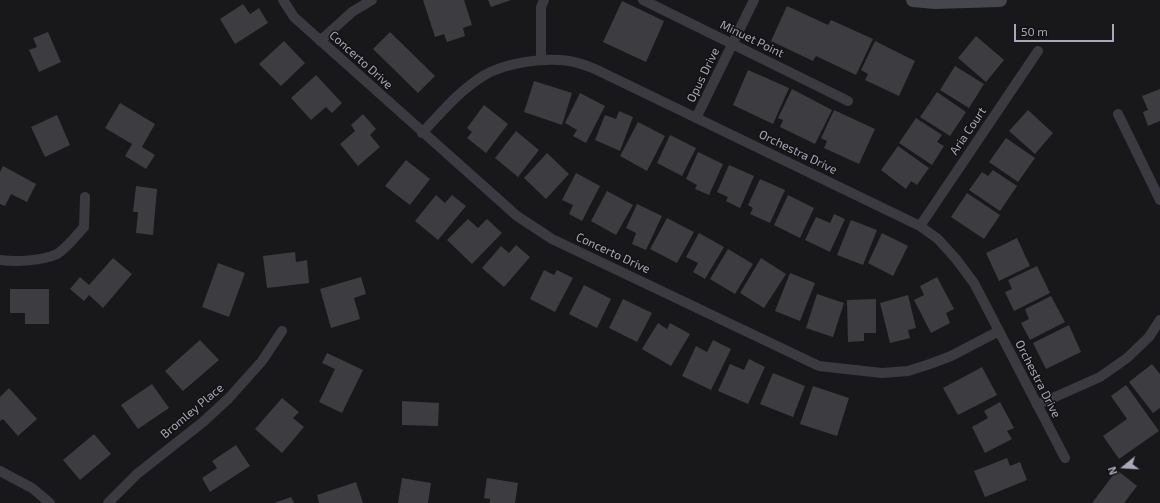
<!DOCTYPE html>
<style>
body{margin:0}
#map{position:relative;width:1160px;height:503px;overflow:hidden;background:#181719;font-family:"Exo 2",sans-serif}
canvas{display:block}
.north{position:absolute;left:1104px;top:447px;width:40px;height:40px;-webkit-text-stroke:3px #121214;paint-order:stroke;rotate:252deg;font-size:11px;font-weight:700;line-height:16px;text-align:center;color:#a9aab9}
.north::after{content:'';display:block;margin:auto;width:14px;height:18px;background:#a9aab9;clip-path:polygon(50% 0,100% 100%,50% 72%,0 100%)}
.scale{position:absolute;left:1014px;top:24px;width:100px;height:18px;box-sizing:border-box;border:2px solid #a9aab9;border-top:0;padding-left:5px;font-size:12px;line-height:14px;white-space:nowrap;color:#a9aab9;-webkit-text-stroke:3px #121214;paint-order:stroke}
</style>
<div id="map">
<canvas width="1160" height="503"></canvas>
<div class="north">N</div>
<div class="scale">50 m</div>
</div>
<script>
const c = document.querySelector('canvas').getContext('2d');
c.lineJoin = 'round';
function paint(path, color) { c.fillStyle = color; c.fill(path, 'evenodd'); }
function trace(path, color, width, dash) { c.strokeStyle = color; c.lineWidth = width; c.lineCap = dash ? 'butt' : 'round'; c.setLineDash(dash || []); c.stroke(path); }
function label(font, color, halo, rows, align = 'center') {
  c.font = font + ' "Exo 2",sans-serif'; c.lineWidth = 3; c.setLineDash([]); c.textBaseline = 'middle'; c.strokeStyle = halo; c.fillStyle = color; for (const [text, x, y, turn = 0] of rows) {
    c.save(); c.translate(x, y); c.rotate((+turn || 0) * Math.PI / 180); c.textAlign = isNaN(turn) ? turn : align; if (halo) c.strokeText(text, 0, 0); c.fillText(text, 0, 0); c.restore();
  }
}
const building = new Path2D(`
 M423,0H464L472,25L463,28L465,36L447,42L444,34L435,37Z
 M488,0H511L491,7Z
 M622,1L664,21L646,62L603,42Z
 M243,4L250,14L259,8L268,23L235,44L220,19Z
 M787,6L828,25L831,20L873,39L856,75L816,56L813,61L771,41Z
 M48,32L61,62L39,72L29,50L37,47L33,38Z
 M390,32L435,76L418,93L373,49Z
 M976,36L1004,60L986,82L958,58Z
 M284,41L305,63L281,86L259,64Z
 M875,41L915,61L899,96L865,80L868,74L861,70Z
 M955,66L984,84L969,108L940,90Z
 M748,70L789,88L773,124L733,105Z
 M316,75L342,103L332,113L326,107L311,120L291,98Z
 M534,81L572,93L562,125L524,112Z
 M792,89L832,110L815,144L780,127L783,120L778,118Z
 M1160,89V121L1148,126L1143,112L1148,110L1142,96Z
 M937,92L966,112L950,136L920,117Z
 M580,93L605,106L586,143L573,136L577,130L565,123Z
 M120,103L155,124L142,147L155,155L146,169L125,156L132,144L105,128Z
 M484,105L508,124L486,153L467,138L472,132L467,128Z
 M834,110L875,129L859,164L824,148L827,141L821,138Z
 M1028,110L1053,133L1035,154L1009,131Z
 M619,111L633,117L620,151L595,140L605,115L616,119Z
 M363,114L376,129L370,135L380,147L358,166L340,144L355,131L351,125Z
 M57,115L70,145L45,157L31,127Z
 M916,118L942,135L937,142L944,146L932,165L899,143Z
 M638,122L665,136L647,171L620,156Z
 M516,131L539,150L518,177L495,158Z
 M670,135L696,148L682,176L657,163Z
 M1006,138L1035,158L1018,182L989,162Z
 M898,146L929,168L917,185L911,181L906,189L881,170Z
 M698,152L723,164L709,195L695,189L697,185L686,179Z
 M547,153L569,174L546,199L524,178Z
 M406,160L430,179L410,205L385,186Z
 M729,165L754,176L740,208L726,201L728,197L717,192Z
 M3,166L36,184L27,202L11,194L5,206L0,204V172Z
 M993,170L1017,186L1000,211L969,190L982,172L988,176Z
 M576,173L600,186L582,221L569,214L573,205L562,200Z
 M760,179L785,190L770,223L750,214L753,208L748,205Z
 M136,186L157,189L153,235L136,233L138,212H133Z
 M607,191L633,205L616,235L591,221Z
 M967,193L1000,215L984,239L951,217Z
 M436,195L445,203L452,195L466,206L438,240L415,221Z
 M788,195L814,208L800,238L774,225Z
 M637,204L662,216L646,250L632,244L636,233L626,228Z
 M834,214L845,219L830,252L805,240L816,217L830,223Z
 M667,218L694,232L677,263L650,249Z
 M468,219L478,228L487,219L502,233L472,264L447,240Z
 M851,220L877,230L863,265L837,255Z
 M699,233L724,247L705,279L693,272L698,263L686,257Z
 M882,233L908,246L893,276L868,263Z
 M1017,238L1030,266L999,281L986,253Z
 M516,245L530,257L504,287L482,268L501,246L509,253Z
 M728,249L753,264L735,294L710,279Z
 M295,252L296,262L307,260L309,283L267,288L263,256Z
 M113,258L132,274L103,308L89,295L84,301L70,289L80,277L89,285Z
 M761,258L786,274L764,308L740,293Z
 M218,263L245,273L229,317L202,307Z
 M1037,266L1050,293L1014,311L1005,292L1012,289L1008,280Z
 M544,270L554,275L557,270L573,278L555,312L530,299Z
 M790,273L815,283L800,321L775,311Z
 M361,277L366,294L354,298L360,319L331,328L320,289Z
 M937,277L954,309L946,313L950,323L931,333L914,300L924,295L920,286Z
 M584,285L611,299L597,328L569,314Z
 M10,289H49V324H25V313H10Z
 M817,294L844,303L833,337L806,328Z
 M908,295L916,328L908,330L910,338L890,343L880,303Z
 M1051,296L1065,322L1030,340L1021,323L1029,319L1025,309Z
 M623,299L652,313L637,342L609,328Z
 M876,299V333H864V341L848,342L847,300Z
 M658,323L667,329L670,323L690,334L671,366L642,349Z
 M1069,325L1081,352L1046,369L1033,343Z
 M200,340L219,360L183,391L165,371Z
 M713,340L731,349L711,390L682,376L696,346L707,352Z
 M327,353L363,370L342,413L319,402L335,369L322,363Z
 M749,359L765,367L748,404L718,391L730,364L744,370Z
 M1152,364L1160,374V408L1153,413L1129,382Z
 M982,367L997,395L958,415L943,388Z
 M773,373L805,386L793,417L760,404Z
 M152,384L169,408L138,429L121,405Z
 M1126,385L1159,431L1119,459L1103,436L1127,419L1111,396Z
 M813,386L849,398L837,436L800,424Z
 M9,388L37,419L18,436L3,419L0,421V397Z
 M282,398L299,412L293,418L304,427L282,453L255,429Z
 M402,401L439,403L438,426L402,425Z
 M1000,402L1014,428L1007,431L1012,439L985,453L972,427L988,418L984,411Z
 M94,434L111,454L80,480L63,460Z
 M236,445L250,466L210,492L202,478L217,468L212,461Z
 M1007,458L1010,466L1020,462L1027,480L985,497L974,471Z
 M1117,470L1137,486L1124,503H1092Z
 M402,478L431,483L428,503H398Z
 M487,478L518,483L515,503H490V499L484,498Z
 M356,482L363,503H319L317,495Z
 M291,497L294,503H274Z`);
const street = new Path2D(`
 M283,0L294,17L517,216L552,239L819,366L882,373L908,371L930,364L951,356L999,331
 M643,0L848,101
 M320,41L352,12L372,0
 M541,60V7L544,0
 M1118,114L1160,200
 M696,118L754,0
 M422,133C441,113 459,91 483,76C504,63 544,57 569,61C578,62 587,66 595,69L920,226L938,239L956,259L974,283L1065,458
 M920,226L1038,51
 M0,260C16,262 42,261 57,254C67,248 76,236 84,227L85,197
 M1037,405L1100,377L1127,358L1149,337L1160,320
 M0,471L32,488L50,503
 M108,503L137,474L203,422L229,398L262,361L282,331`);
const secondary = new Path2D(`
 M913,0L935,2L1000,0`);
const streetNames = [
 ["Minuet Point",752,39,26],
 ["Concerto Drive",361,60,42],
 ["Opus Drive",703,75,-64],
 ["Aria Court",968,131,-56],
 ["Orchestra Drive",798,152,26],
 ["Concerto Drive",613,253,25],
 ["Orchestra Drive",1038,379,63],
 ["Bromley Place",192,411,-40]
];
paint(building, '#3d3c41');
trace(street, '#3a3a40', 10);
trace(secondary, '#46464e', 14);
label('12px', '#a9aab9', '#121214', streetNames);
</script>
